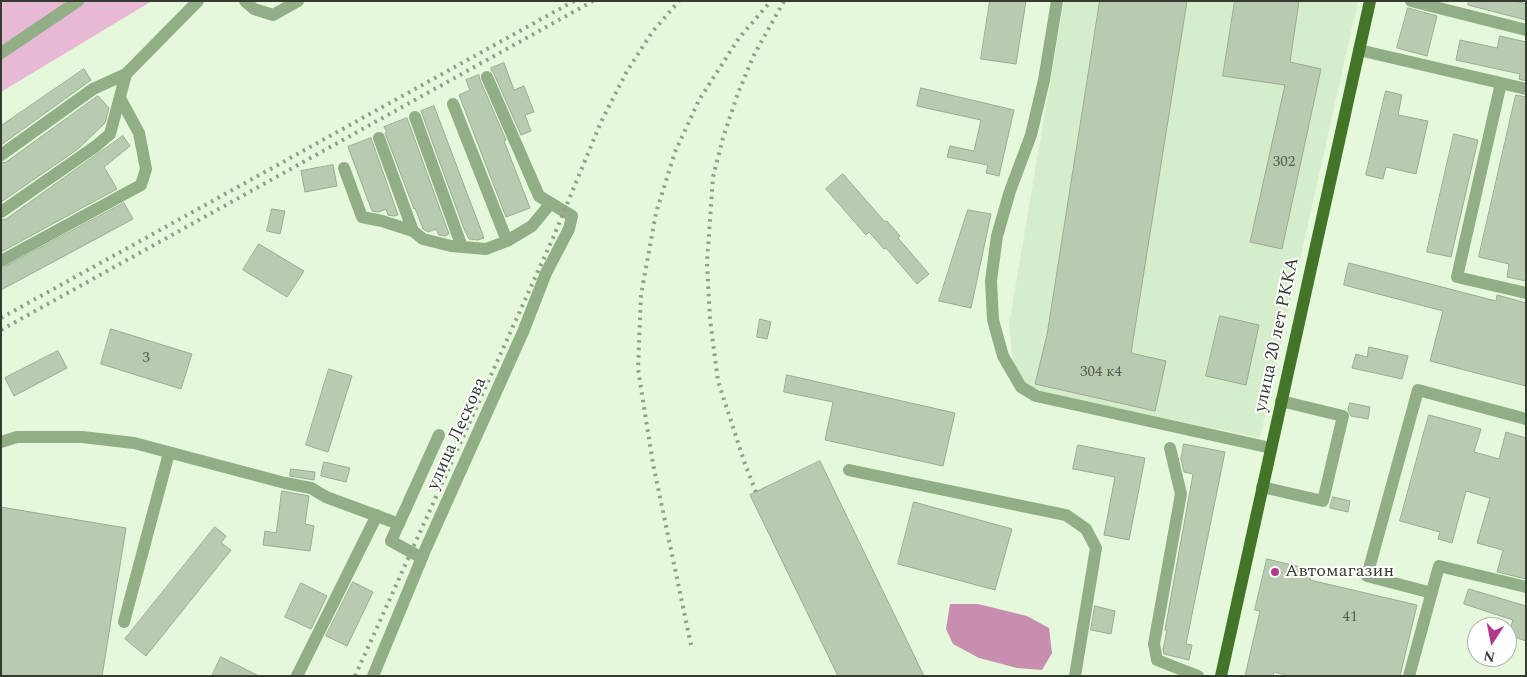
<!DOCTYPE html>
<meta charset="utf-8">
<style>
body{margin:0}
#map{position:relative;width:1527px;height:677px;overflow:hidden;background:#e5f8dc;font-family:Spectral,serif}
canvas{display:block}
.frame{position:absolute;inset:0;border:2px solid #343c31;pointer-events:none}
.north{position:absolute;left:1467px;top:617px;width:50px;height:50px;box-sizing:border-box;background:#fff;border:1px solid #aeb1ad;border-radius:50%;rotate:191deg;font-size:14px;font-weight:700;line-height:20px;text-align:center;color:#343c31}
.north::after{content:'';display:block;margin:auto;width:18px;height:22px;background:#b2398c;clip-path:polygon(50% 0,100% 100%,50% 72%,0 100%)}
</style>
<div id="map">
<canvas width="1527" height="677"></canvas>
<div class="frame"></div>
<div class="north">N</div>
</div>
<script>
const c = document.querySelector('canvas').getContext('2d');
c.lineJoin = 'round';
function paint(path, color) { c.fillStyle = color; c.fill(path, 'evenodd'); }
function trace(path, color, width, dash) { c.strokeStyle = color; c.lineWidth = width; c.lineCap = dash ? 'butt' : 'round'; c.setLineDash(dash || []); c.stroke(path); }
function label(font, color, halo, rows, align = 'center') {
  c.font = font + ' Spectral,serif'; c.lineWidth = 4; c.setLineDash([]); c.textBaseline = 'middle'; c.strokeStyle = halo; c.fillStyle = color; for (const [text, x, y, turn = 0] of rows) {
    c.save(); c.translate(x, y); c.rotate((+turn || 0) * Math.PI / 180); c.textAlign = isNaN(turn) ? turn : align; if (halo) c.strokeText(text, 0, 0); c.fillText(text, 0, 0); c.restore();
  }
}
const built = new Path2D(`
 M1064,1H1358L1260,438L1041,392L1027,385L1013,364L1009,324Z`);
const green = new Path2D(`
 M1,1H152L1,92Z`);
const water = new Path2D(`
 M950,604H978L1027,616L1049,628L1052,653L1042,670L1017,668L979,658L953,644L946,629Z`);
const building = new Path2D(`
 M990,1H1026L1016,64L981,59Z
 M1100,1H1187L1131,353L1166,361L1155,411L1035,384L1047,335Z
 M1235,1H1299L1290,62L1321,69L1282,249L1250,242L1285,85L1223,76Z
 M1469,1H1516L1526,4V20L1468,5Z
 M1408,8L1437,16L1427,56L1397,48Z
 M1500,36L1526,42V81L1519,79L1520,74L1456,60L1460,40L1497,48Z
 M504,63L514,90L524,86L534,112L525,115L531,131L521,135L494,74L491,70V68Z
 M84,69L91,80L1,145V126Z
 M479,75L480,80L506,140L504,141L530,208L506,217L459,95L470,90L466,80Z
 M921,88L1014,110L999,176L986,173L988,165L947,157L950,146L974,151L981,120L917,106Z
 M1386,91L1402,95L1398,115L1428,121L1416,174L1386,167L1383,179L1366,175Z
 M1516,95L1526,97V281L1507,277L1509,264L1479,257Z
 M98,96L109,108L105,123L78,149L1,202V163L6,162Z
 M434,106L484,238L478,240L469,239L464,229L421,111Z
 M407,118L449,234L445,236L439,235L436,229L428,232L423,229L415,208L414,209L385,133L387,132L384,127Z
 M1454,134L1478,140L1451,257L1427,252Z
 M123,136L130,146L104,167L117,189L1,252V220L6,219Z
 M371,138L398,215L394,216L388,215L386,209L379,212L372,211L348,147Z
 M333,165L337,186L305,192L301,171Z
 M843,174L885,222L887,221L900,236L898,238L929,274L917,284L886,248L884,249L869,232L866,235L826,189Z
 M124,203L133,219L1,290V269Z
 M272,209L285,211L280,234L267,231Z
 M968,210L991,214L971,308L939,301Z
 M259,244L304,271L287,297L243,270Z
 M1349,263L1496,301L1497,295L1526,303V386L1430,361L1443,311L1344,285Z
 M1220,316L1259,325L1246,385L1206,376Z
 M760,319L771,322L767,339L757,337Z
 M111,329L192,354L181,389L101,364Z
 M1369,347L1408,356L1402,379L1352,368L1356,354L1367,357Z
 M58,351L67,368L14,396L5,378Z
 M329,369L352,376L328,452L306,445Z
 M787,375L955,413L943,466L825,440L833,402L784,392Z
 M1350,403L1370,407L1368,419L1351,416L1348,410Z
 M1429,415L1481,429L1474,452L1499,459L1506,432L1526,438V579L1497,572L1503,550L1477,543L1490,498L1466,491L1452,543L1438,539L1440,532L1400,521Z
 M1184,444L1225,452L1186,644L1192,645L1189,660L1164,654L1163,650L1167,630H1165L1193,474L1184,472L1181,459Z
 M1078,445L1145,458L1129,540L1104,535L1115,477L1073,469Z
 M820,461L924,676H838L750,495Z
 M324,462L350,468L346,482L321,476Z
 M291,469L315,472L314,480L290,476Z
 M282,491L309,496L305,524L314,526L310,551L263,545L265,531L276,533Z
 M1333,497L1350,501L1348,512L1330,508Z
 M914,502L1012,529L995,590L898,564Z
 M1,507L126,528L102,676H1Z
 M215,527L226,536L221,543L231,550L146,656L125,639Z
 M1267,559L1313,570L1310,580L1417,605L1400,676H1290L1274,672L1273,676H1245L1260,611L1255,610Z
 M353,582L373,592L347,646L326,636Z
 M301,583L327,596L311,629L285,617Z
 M1469,589L1526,606V641L1508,635L1513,620L1464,604Z
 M1095,606L1115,611L1111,634L1091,630Z
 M221,657L259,676H212Z`);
const minor = new Path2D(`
 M245,1L254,9L273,15L298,1
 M1057,1L1044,80L1031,135L1010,191L997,236L991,281L993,320L1003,356L1021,387L1036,396L1271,448
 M1411,1L1526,30
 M1359,50L1526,89
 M1,53L78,1
 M1501,83L1457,277L1526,293
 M453,104L507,241
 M415,117L462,247
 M379,138L413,231
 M1,155L93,89L126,74
 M344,168L362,217L382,221L413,231L423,239L451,246L486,249L507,241L532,226L550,204
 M1,212L96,146L110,134L126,74L198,1
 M1,261L141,185L146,169L139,133L120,98
 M1,442L17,437H82L134,443L285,483L311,488L326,497L399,524
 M1170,448L1181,494L1154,644L1157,660L1198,676
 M849,470L1066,515L1086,529L1096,548L1075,676
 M1262,487L1323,501L1343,416L1281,401
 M422,558L391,541L439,435
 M1432,593L1367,576L1418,390L1526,419
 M124,622L169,453
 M297,676L377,515
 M373,676L426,548L523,332L546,273L569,229L572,216L539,196L487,77
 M1409,676L1439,566L1526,587`);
const major = new Path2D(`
 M1221,676L1370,1`);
const rail = new Path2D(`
 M1,318L574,1
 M1,330L593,1
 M756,492L744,461L718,381L710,319L707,263L713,177L723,138L738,93L754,55L784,1
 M691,645L653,464L638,369L641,295L656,213L675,152L699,100L739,38L771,1
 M355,676L553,238L601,122L627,71L653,31L679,1`);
const markers = [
 [1275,572,5,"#b2398c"]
];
const numberNames = [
 ["302",1284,163],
 ["3",146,359],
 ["304 к4",1101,373],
 ["41",1350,618]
];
const streetNames = [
 ["улица 20 лет РККА",1278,335,-78],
 ["улица Лескова",458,434,-66]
];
const poiNames = [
 ["Автомагазин",1285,572]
];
paint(built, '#d6edcb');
paint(green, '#e8b9d5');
paint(water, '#c78eb0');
paint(building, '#b8caaf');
trace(building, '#9aab92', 1);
trace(minor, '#92ae86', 12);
trace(major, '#437427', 12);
trace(rail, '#919f8b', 4, [2.5, 5]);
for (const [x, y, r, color] of markers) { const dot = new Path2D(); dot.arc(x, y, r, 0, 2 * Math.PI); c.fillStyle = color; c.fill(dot); trace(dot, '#fff', 2); }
label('15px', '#556050', null, numberNames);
label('18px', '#343c31', '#fff', streetNames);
label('18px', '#343c31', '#fff', poiNames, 'left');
</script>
